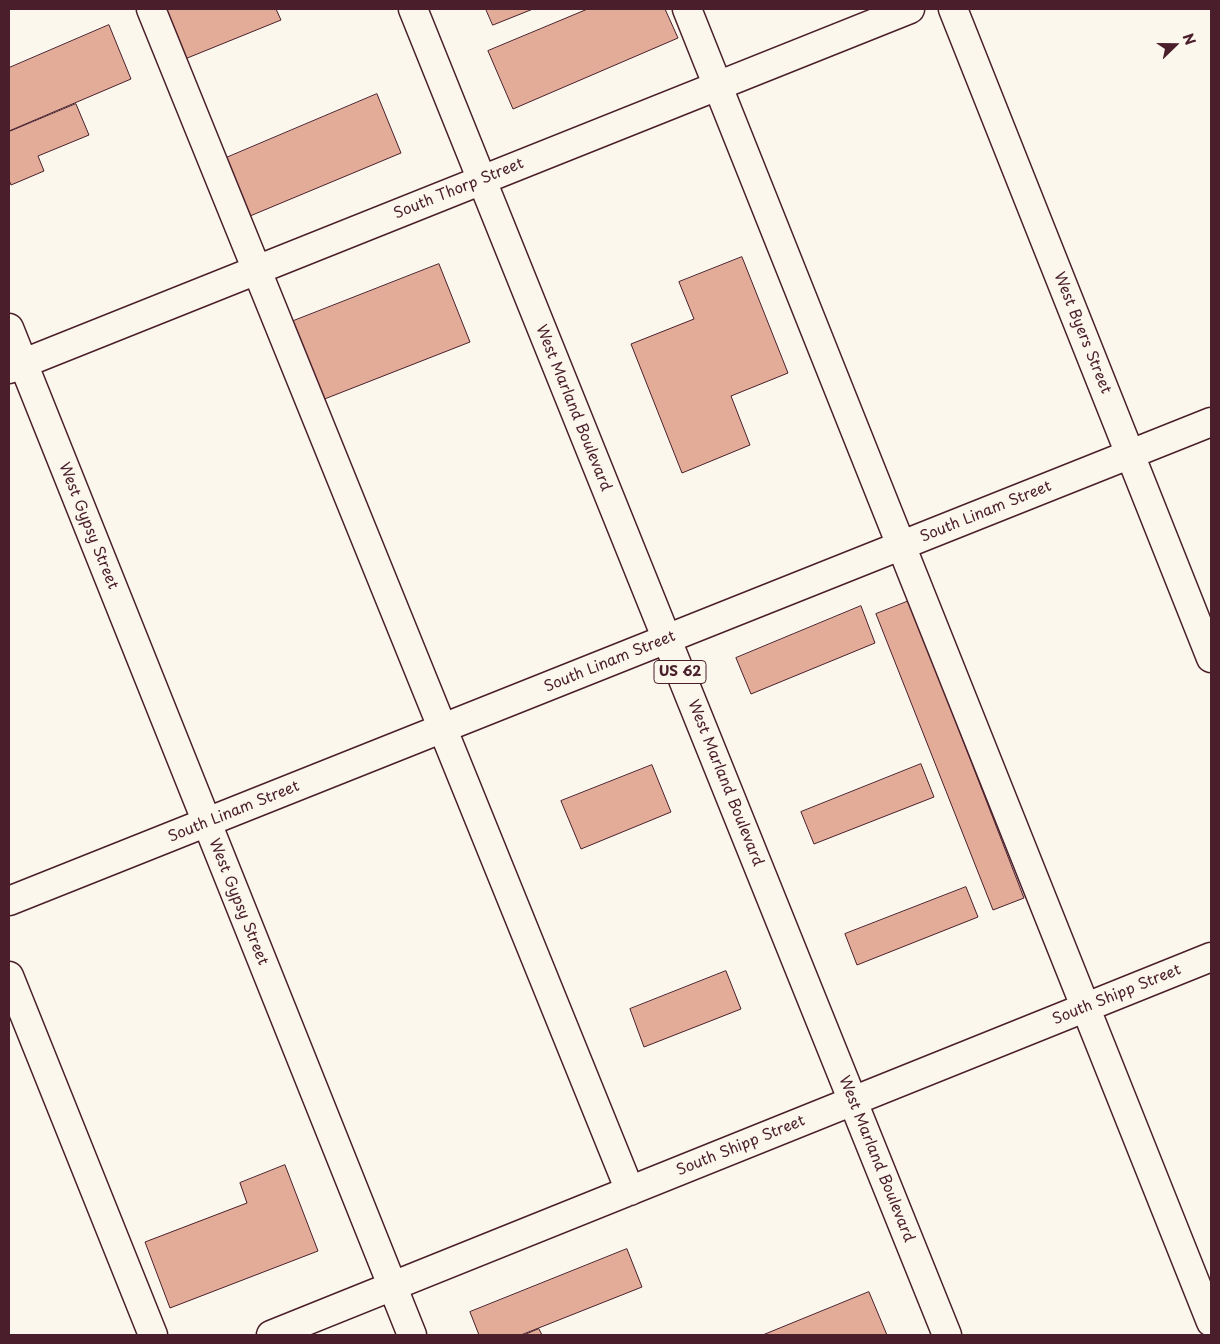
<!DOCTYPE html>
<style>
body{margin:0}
#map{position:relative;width:1220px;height:1344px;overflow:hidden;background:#fbf7ec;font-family:"Playpen Sans",sans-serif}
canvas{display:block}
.frame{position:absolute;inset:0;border:10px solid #4a1f2b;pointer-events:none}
.north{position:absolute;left:1150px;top:20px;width:50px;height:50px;-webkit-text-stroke:4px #fbf7ec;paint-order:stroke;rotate:68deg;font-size:14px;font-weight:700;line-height:20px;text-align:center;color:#4a1f2b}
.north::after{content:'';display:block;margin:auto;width:18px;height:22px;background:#4a1f2b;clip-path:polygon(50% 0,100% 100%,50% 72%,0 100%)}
</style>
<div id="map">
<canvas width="1220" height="1344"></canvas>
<div class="frame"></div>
<div class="north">N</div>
</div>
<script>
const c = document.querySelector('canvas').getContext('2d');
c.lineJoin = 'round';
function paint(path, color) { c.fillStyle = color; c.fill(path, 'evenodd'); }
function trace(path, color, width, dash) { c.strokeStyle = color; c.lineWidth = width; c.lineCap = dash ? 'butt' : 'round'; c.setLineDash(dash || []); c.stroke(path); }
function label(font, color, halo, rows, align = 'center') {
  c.font = font + ' "Playpen Sans",sans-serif'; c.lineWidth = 4; c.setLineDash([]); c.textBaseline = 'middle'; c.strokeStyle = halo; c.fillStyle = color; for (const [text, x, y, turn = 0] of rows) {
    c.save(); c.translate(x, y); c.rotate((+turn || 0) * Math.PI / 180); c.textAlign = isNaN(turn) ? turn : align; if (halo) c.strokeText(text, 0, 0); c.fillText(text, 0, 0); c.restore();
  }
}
const building = new Path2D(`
 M158,9H276L281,20L180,61Z
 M486,9H533L493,25Z
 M588,9H665L678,38L513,109L488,51Z
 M109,25L131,79L9,131V68Z
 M377,94L401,153L250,216L226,158Z
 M76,104L89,135L38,156L44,171L11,185L9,180V132Z
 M742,257L788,373L731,396L750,445L682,473L631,344L694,319L679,282Z
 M439,264L470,342L322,400L291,322Z
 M909,601L1024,898L993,910L876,614Z
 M861,606L875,643L751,694L736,658Z
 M921,764L934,797L814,844L801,812Z
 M652,765L671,812L581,849L561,801Z
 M966,887L978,917L857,965L845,934Z
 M726,971L741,1009L644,1047L630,1009Z
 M285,1165L318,1251L170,1308L145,1242L247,1203L240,1183Z
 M627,1249L642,1287L521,1335H479L470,1312Z
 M869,1292L887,1335H763Z
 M539,1329L542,1335H524Z`);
const minor = new Path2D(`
 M151,9L630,1191
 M687,9L1211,1322
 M953,9L1211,658
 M9,328L412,1335
 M9,369L910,9
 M9,901L1211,422
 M9,976L153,1335
 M271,1335L1211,957`);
const highway = new Path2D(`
 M413,9L947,1335`);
const shields = [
 [680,672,52]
];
const shieldNames = [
 ["US 62",680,672]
];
const streetNames = [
 ["South Thorp Street",459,189,-22],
 ["West Byers Street",1082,333,68],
 ["West Marland Boulevard",573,408,68],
 ["South Linam Street",986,512,-22],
 ["West Gypsy Street",88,526,68],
 ["South Linam Street",610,662,-22],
 ["West Marland Boulevard",725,783,68],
 ["South Linam Street",234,812,-22],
 ["West Gypsy Street",238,902,68],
 ["South Shipp Street",1117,995,-22],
 ["South Shipp Street",741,1146,-22],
 ["West Marland Boulevard",876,1159,68]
];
paint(building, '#e3ac99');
trace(building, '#4a1f2b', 1);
trace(minor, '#4a1f2b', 31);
trace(highway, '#4a1f2b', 31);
trace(minor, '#fbf7ec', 28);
trace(highway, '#fbf7ec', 28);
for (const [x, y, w] of shields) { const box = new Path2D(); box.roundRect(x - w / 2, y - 11.5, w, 23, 4); c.fillStyle = '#fbf7ec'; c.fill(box); trace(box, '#4a1f2b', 1); }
label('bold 14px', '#4a1f2b', null, shieldNames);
label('15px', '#4a1f2b', '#fbf7ec', streetNames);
</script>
